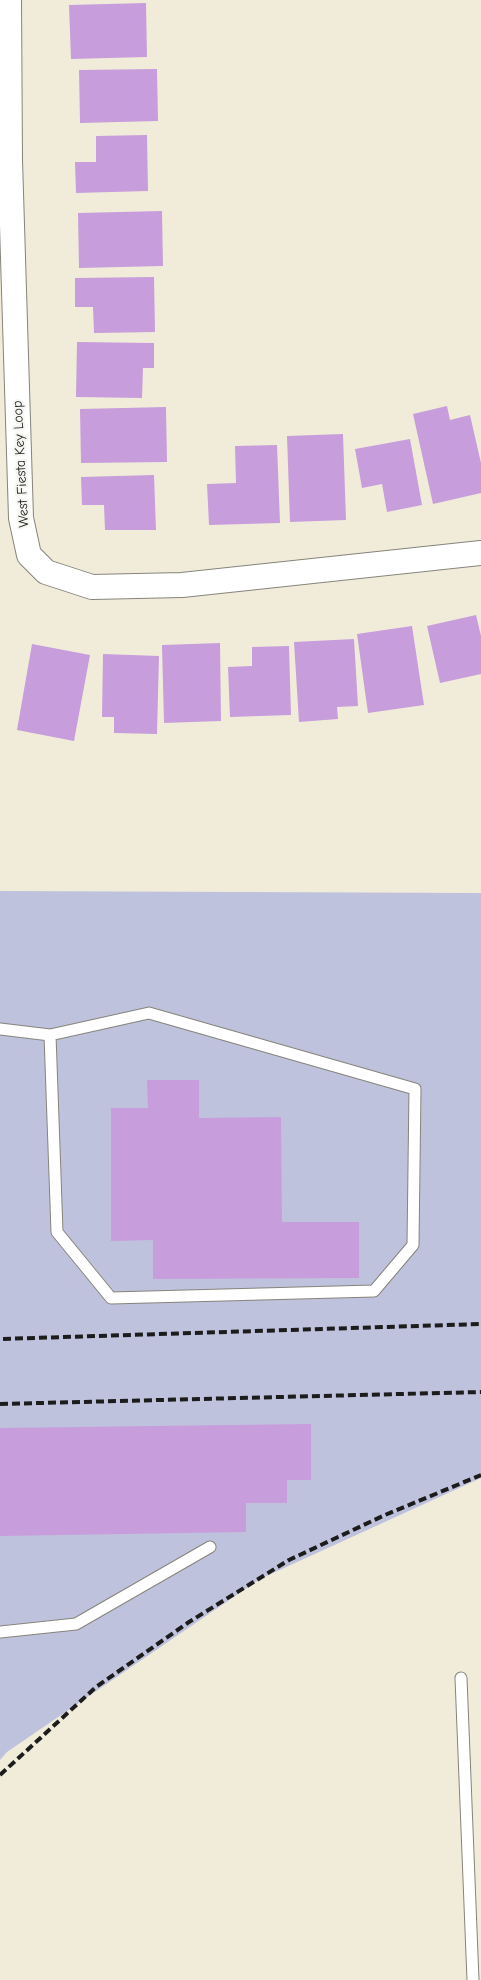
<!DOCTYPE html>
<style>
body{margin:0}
canvas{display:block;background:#f1ecda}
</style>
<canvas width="481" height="1980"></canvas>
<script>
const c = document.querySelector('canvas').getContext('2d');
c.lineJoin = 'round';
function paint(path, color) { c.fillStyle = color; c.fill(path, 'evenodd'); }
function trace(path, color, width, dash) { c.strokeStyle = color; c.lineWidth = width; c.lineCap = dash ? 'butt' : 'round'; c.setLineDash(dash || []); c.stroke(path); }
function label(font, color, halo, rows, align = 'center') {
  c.font = font + ' "Comic Neue",sans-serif'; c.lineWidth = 4.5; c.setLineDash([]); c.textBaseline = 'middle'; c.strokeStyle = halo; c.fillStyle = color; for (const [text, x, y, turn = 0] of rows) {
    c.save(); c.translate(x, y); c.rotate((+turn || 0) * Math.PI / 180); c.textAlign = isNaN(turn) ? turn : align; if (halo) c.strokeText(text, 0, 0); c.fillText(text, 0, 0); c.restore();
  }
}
const industrial = new Path2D(`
 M0,891L481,893V1478L260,1579L7,1752L0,1760Z`);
const building = new Path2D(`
 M146,3L147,57L71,59L69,5Z
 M157,69L158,121L80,123L79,70Z
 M147,135L148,191L76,193L75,162H96V136Z
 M162,211L163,266L79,268L78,213Z
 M154,277L155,332L94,333L93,307H75V278Z
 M77,342L154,343V368H143L142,398L76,397Z
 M447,406L450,420L470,415L481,463V493L433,504L413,414Z
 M166,407L167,462L81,463L80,409Z
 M343,434L346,520L290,522L287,436Z
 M410,439L422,505L387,512L382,484L362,488L355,449Z
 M277,445L280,523L209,525L207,484L236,483L235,446Z
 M154,475L156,530H105L104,505H82L81,477Z
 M476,615L481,636V674L440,683L427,626Z
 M412,626L424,705L368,713L357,634Z
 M354,639L358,706L337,707L338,719L299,722L294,642Z
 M220,643L221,721L164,723L162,645Z
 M32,644L90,655L74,741L17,730Z
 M289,646L291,715L230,717L228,667L252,666V647Z
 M103,654L159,656L157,734L114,733V717H102Z
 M147,1080H199V1118L281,1117L282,1222H359V1278L153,1279V1240L111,1241V1108H148Z
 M311,1424V1480H287V1503H246V1532L0,1536V1428Z`);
const lane = new Path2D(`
 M0,1029L50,1035L149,1013L415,1089L413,1245L374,1291L111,1298L57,1232L50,1035
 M0,1632L76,1624L210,1547
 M461,1678L473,1980`);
const street = new Path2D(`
 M9,0L10,160L21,518L29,555L46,572L92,587L182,585L481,553`);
const rail = new Path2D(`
 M3,1339L481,1324
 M0,1404L481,1392
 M0,1775L96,1687L189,1622L289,1560L385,1515L481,1475`);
const streetNames = [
 ["West Fiesta Key Loop",21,464,-93]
];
paint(industrial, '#bfc2dd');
paint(building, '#c79ddc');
trace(lane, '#86847b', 13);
trace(street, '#86847b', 26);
trace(lane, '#fff', 11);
trace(street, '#fff', 24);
trace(rail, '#1c1c1c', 4, [8, 4]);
label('14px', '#1c1c1c', '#f6f6f2', streetNames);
</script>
